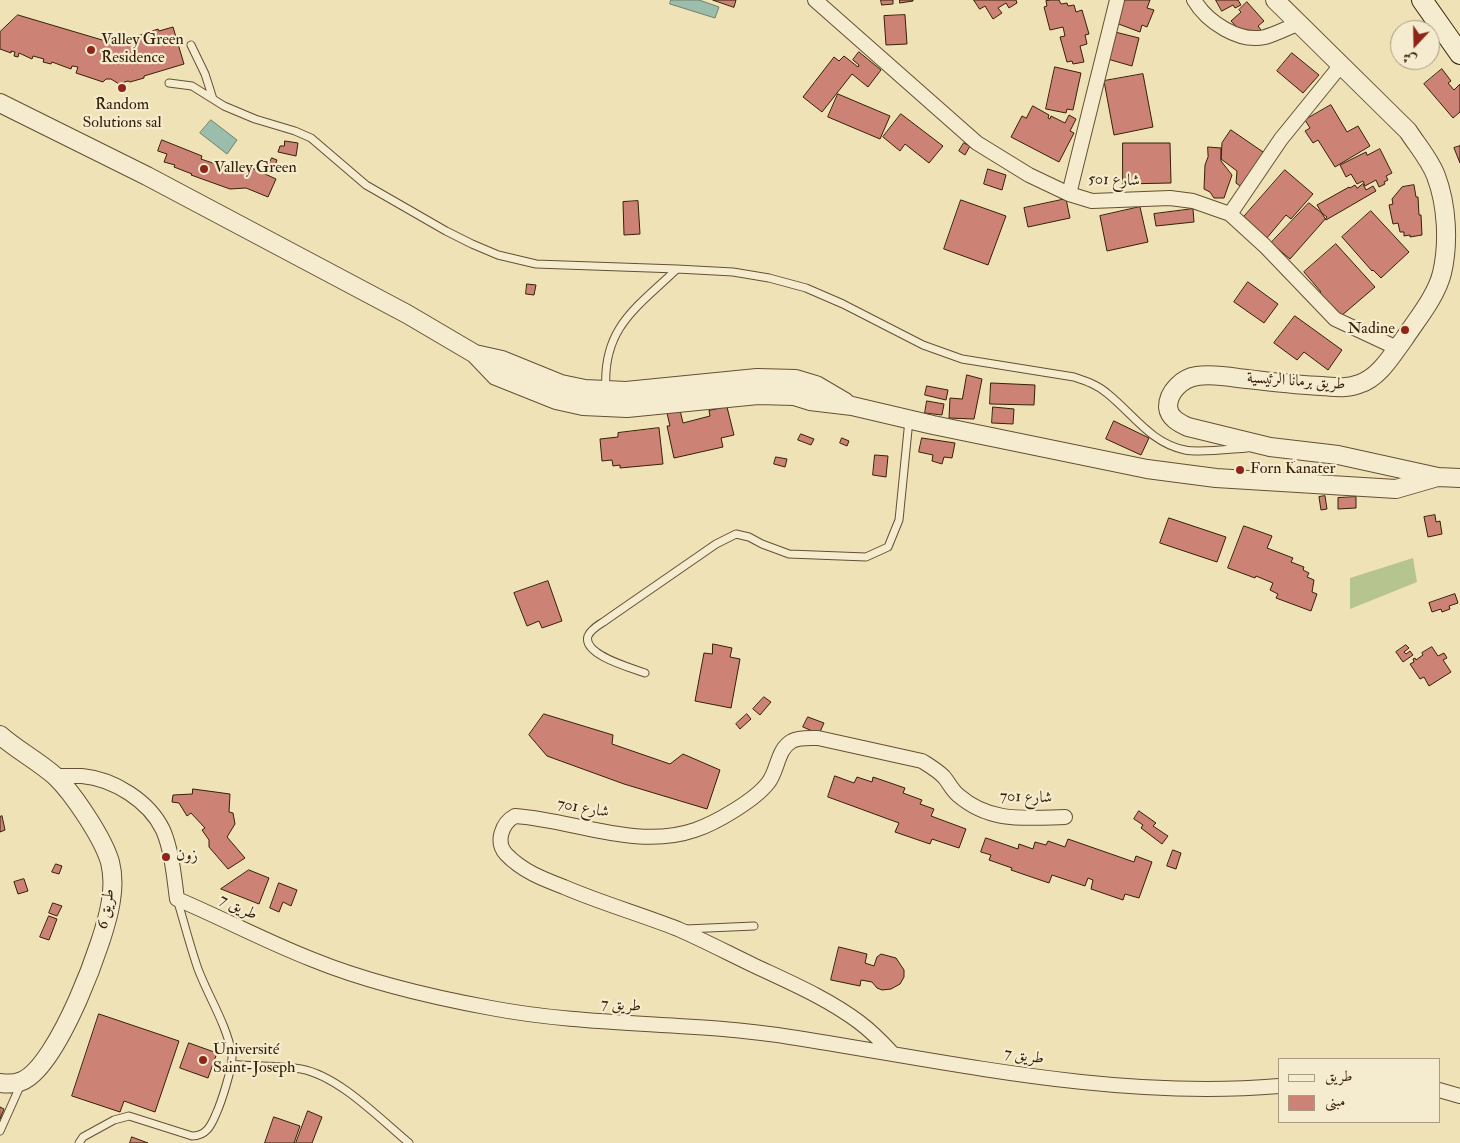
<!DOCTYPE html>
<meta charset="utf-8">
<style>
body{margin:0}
#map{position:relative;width:1460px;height:1143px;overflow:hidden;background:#efe2b6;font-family:"IM FELL Double Pica",Amiri,serif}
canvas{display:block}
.legend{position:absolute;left:1278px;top:1058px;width:162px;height:65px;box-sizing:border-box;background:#f5ecd0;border:1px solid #a99a80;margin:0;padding:6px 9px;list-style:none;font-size:15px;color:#362007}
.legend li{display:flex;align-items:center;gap:10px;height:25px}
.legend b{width:25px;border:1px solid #a99a80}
.north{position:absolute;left:1390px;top:20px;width:50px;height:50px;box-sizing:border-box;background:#f5ecd0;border:1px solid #a99a80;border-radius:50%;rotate:201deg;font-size:14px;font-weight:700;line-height:20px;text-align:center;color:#362007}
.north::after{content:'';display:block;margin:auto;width:18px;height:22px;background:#8f2418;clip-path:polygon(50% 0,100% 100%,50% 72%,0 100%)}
</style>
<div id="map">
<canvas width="1460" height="1143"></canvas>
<ul class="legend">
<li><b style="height:6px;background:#f5ecd0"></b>طريق</li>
<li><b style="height:14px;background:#cc8274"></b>مبنى</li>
</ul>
<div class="north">ش</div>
</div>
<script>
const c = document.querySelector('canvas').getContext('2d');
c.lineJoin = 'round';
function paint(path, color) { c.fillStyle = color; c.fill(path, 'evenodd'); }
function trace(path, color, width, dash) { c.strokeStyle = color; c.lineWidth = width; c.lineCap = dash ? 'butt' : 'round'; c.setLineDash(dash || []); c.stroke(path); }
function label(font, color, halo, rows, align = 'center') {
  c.font = font + ' "IM FELL Double Pica",Amiri,serif'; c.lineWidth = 4.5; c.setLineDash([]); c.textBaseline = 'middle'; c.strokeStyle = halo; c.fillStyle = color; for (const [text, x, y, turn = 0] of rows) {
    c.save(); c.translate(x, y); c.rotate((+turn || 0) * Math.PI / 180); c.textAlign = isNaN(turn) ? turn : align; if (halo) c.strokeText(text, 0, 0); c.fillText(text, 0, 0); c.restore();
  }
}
const green = new Path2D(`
 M1413,558L1417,582L1350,609V578Z`);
const water = new Path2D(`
 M671,0H699L719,7L715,18L670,4Z
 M211,120L237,140L227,154L200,133Z`);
const building = new Path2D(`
 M713,0H736L734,7Z
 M881,0H893V4L882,5Z
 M900,0H913V1L900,3Z
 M974,0H1016L1017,3L1009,8L1006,3L998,8L1002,13L993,19L985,6L980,9Z
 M1052,0H1059L1061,4L1067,3L1068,6L1074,5L1076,12L1082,10L1089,34L1085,35L1087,44L1080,46L1084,62L1073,64L1072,61L1067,62L1060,37L1065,36L1063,27L1050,30L1044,7L1047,6L1046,1Z
 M1125,0H1150L1147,8L1154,10L1147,27L1142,25L1140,32L1116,23Z
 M1216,0H1238L1241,5L1235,8L1233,5L1222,11Z
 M1247,2L1264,21L1258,26L1261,30L1255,35L1245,36L1231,21L1241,12L1239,10Z
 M18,15L119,45L132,41V38L158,29L159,31L173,27L184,64L144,76V78L130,82L128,81L119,84L111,79H106L103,82L76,73L78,67L72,66L71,69L52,62L51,64L43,62L44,59L33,56L32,59L19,53L18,57L14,56L15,52L11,51V53L0,49V32Z
 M905,15L907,44L886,45L884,16Z
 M1111,31L1139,38L1132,66L1104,58Z
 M859,52L881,70L868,87L852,74L822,112L803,97L834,57L839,61L844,56L858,67L859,65L853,60Z
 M1292,53L1319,75L1303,93L1277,71Z
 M1055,67L1081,73L1073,110L1067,109L1066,113L1046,109Z
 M1442,69L1451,81L1448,83L1454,90L1460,84V112L1453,118L1424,84Z
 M1143,74L1153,127L1114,135L1104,81Z
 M838,94L890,116L880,139L828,117Z
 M1331,105L1347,132L1358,126L1370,146L1335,167L1318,140L1313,143L1305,131L1310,128L1305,120Z
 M1033,106L1049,115L1048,118L1050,119L1051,116L1065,123L1069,115L1076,119L1070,131L1074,133L1059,162L1011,137L1022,116L1026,118Z
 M901,114L943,146L929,163L905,144L900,151L883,137Z
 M1231,130L1266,154L1243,188L1236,183L1237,171L1221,159L1222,143Z
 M162,140L202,156L201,159L230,169L252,168L276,179L268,197L246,188L230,189L191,175L192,174L174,167L175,165L164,162L167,154L158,151Z
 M285,141L298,143L296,156L278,152L280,146H284Z
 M964,143L970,146L965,155L959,151Z
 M1123,143H1170L1171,183L1123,184Z
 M1460,146V163L1454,148Z
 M1208,147L1221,148V161L1232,175L1224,198H1214L1210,192L1204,189L1205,165L1208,157Z
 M1380,149L1392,173L1386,176L1388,180L1384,182L1385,184L1379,187L1376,180L1365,186L1363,181L1357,184L1351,174L1346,177L1340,165L1366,152L1367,155Z
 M272,158L277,160L274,168L268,166Z
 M988,169L1006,175L1002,190L984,184Z
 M1285,170L1313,194L1291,219L1286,215L1266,239L1242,219Z
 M1363,184L1366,190L1373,186L1376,191L1326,220L1317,205L1349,187L1350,188L1355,185L1357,188Z
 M1414,185L1416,197H1418L1419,215H1421L1422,235L1410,237V235L1404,236V232H1400L1398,223L1393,224L1389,205L1393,204L1392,199L1402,187Z
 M1066,199L1070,218L1028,227L1024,208Z
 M961,200L1006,216L988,265L944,249Z
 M638,201L640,234L624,235L623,202Z
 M1309,203L1327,217L1290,259L1271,243Z
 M1140,207L1148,242L1107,251L1100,216Z
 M1193,209L1194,222L1156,226L1154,214Z
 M1371,211L1409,252L1381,278L1373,270L1372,271L1342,237Z
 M1336,244L1375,287L1341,316L1334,307L1332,309L1318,294L1321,292L1304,272Z
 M1248,282L1278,304L1264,323L1234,302Z
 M527,284L536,285L534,295L526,294Z
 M1295,316L1342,350L1328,370L1304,352L1297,360L1274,343Z
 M967,375L982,379L974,419L949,418L950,398L962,399Z
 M991,383L1035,385L1034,405L990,404Z
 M927,386L948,390L946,400L925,395Z
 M927,401L944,404L942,415L925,413Z
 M727,407L734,435L721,438L723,447L674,458L667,426H670L667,413L680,410L683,423L710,416L709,411Z
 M993,407L1014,409L1013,424L992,423Z
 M1114,421L1149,438L1141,455L1106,439Z
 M659,428L663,464L620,468V465L613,466L612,460L602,461L600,439L618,437V433Z
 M801,434L814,439L811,445L798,440Z
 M842,438L849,441L847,446L840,443Z
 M922,438L955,443L952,458L944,457L942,464L932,461L933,455L919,452Z
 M875,455L888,456L886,477L873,475Z
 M776,457L787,459L785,467L774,464Z
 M1325,496L1327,509L1321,510L1319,497Z
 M1356,497V508L1338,509V498Z
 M1435,515L1436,522L1440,521L1442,534L1428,537L1424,517Z
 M1169,518L1226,537L1217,562L1160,543Z
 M1244,526L1272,536L1267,548L1293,558L1291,562L1304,567L1303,570L1309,573L1307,577L1314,580L1312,592L1317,594L1311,611L1276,598L1278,594L1270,590L1273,583L1256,576L1255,578L1228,568Z
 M548,581L562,621L542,628L539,621L527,626L514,593Z
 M1455,594L1458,603L1449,606L1450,609L1442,612L1441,609L1432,612L1429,603Z
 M713,644L732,648L730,657L740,659L731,708L695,701L704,653L712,654Z
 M1406,645L1409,648L1404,652L1406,654L1410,651L1413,655L1403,662L1396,652Z
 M1432,647L1438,656L1444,653L1447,658L1443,660L1451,672L1429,686L1424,677L1420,679L1410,664L1414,662L1413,659L1415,658L1416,660L1423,655L1422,653Z
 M764,697L771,702L760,715L753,709Z
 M544,714L613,735L612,744L670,764L683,754L720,770L707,809L624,784L547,756L529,735Z
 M747,714L751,719L740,729L736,724Z
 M808,717L824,723L819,734L803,727Z
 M835,776L854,783L857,777L872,782L873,777L905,788L903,793L922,800L920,804L934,809L931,816L966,829L959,848L932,839L930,844L895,832L899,823L828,797Z
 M193,789L230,794L229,812L233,813L235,824L227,837L245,858L228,869L209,847V840L202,830L205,828L191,813L187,816L179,803L172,802L173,795L192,794Z
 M1139,811L1156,823L1153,826L1168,836L1162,844L1141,828L1143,825L1134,819Z
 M2,816L5,830L0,832V817Z
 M986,838L1018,849L1019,844L1033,849L1035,842L1046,845L1048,841L1065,847L1068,839L1134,862L1136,856L1152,862L1139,898L1125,894L1123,900L1091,889L1093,880L1088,878L1085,886L1052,875L1049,883L1011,870L1012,868L989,860L991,855L981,852Z
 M1173,850L1181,853L1176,869L1167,866Z
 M56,864L62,866L59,874L52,872Z
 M249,870L269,878L259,904L221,889Z
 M24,879L28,891L18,894L14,882Z
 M279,883L297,890L291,906L283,902L279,912L270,908Z
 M53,903L62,906L57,916L49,913Z
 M49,916L57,919L49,940L40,937Z
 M839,947L867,954L865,963L874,966L877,957L881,954L896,958L904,970V977L900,984L891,989L882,990L877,988L872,982L861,980L860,986L831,980Z
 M99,1014L179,1041L155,1112L124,1101L120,1112L72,1096Z
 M189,1043L217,1053L208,1078L180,1068Z
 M0,1107L4,1109L0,1119Z
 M308,1111L322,1117L312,1143H296Z
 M274,1117L300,1126L294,1143H265Z
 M132,1137L148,1143H130Z`);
const service = new Path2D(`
 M191,45L205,74L213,99
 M169,83L192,86L224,106L255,119L295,131L311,138L366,185L446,231L472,244L498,255L536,264L677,269C637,307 602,328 606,389
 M677,269L733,272L769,278L806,288L843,304L923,345L962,359L1074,377C1086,381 1098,385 1108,394C1134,415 1151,443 1185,450C1200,453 1231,449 1247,448
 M645,673C632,668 582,655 588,636C591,628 603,623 609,618L716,544L736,534L749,537L762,544L789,554L866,557L888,547L899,520L909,420
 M686,929L754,926
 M231,1064C254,1067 278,1065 301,1069C339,1076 380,1119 409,1143
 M0,1131L21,1084
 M79,1143L83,1137L114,1120L129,1116L192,1136C206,1136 211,1126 216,1114C221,1103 233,1067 232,1055C227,1025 209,998 198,969C190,946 184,922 177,899`);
const minor = new Path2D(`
 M815,0L977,143L1029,175L1069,194L1092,201L1170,198L1193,201L1230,214L1265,246L1335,319L1397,348
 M1194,0C1207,22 1239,43 1265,37C1276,34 1287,28 1298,24
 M1069,194L1117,0
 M1230,214L1281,139L1341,65
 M55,776C64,776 73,776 82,776C114,779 149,801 163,830C172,851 174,877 177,899C222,918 265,941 311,959C367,982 431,997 491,1008C590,1027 691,1021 790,1037C951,1062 1114,1100 1279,1086
 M892,1053C882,1042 871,1031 859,1022C827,998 789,982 753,965C728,953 703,940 678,929C640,914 601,903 564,887C543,879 522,871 506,854C495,842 502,823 515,816C574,820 637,850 695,830C716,823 755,800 768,783C778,771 777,749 792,741C799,737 811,738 818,738L922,761C930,766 937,770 944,777C949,783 952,790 958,795C990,823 1025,818 1065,817
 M1439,1090L1460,1096`);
const tertiary = new Path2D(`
 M1275,0L1408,131C1417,145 1430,160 1436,176C1447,205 1449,243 1442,273C1436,297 1417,319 1404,339C1392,355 1379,378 1359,384C1347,389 1334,387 1322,386C1294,385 1266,381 1238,378C1225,376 1210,374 1197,376C1182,378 1168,392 1168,407C1169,418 1179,423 1188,427L1270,447L1338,455L1438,477L1460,478
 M0,103L147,176L407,314L475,354L502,360L561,384L585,389L626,391L757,378L796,379L816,385L845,402
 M475,354L496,376L556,400L583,406L627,408L758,395L794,396L810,401L852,406L933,425L1147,469L1216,478L1396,489L1434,478
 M0,735C17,750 38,761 55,776C73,793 103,838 110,862C113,874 113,888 111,900C106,938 58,1066 22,1081C15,1084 7,1084 0,1083`);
const secondary = new Path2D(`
 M1422,0L1460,54`);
const markers = [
 [91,50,5,"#8f2418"],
 [122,88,5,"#8f2418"],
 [204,169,5,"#8f2418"],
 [1405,330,5,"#8f2418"],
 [1240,470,5,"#8f2418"],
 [166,857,5,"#8f2418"],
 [203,1060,5,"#8f2418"]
];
const poiNames = [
 ["Valley Green",101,41],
 ["Residence",101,59],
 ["Random",122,106,"center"],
 ["Solutions sal",122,124,"center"],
 ["Valley Green",214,169],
 ["Nadine",1395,330,"right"],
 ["Forn Kanater",1250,470],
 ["زون",176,857],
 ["Université",213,1051],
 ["Saint-Joseph",213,1069]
];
const streetNames = [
 ["شارع 501",1114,181,2],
 ["طريق برمانا الرئيسية",1296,382,4],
 ["شارع 701",1026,798,2],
 ["شارع 701",583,809,10],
 ["طريق 7",238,908,26],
 ["طريق 6",107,909,-80],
 ["طريق 7",621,1006,4],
 ["طريق 7",1024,1057,9]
];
paint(green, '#b6c490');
paint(water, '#9abeab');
trace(water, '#727f69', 1);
paint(building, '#cc8274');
trace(building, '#362007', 1);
trace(service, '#645033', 9);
trace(minor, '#645033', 16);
trace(tertiary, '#645033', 20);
trace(secondary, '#362007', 22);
trace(service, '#f5ecd0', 7);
trace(minor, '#f5ecd0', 14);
trace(tertiary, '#f5ecd0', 18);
trace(secondary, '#f5ecd0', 20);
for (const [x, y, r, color] of markers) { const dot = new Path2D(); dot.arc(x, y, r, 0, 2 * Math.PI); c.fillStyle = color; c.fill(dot); trace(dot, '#f5ecd0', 2); }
label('16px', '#362007', '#f5ecd0', poiNames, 'left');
label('16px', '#362007', '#f5ecd0', streetNames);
</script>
